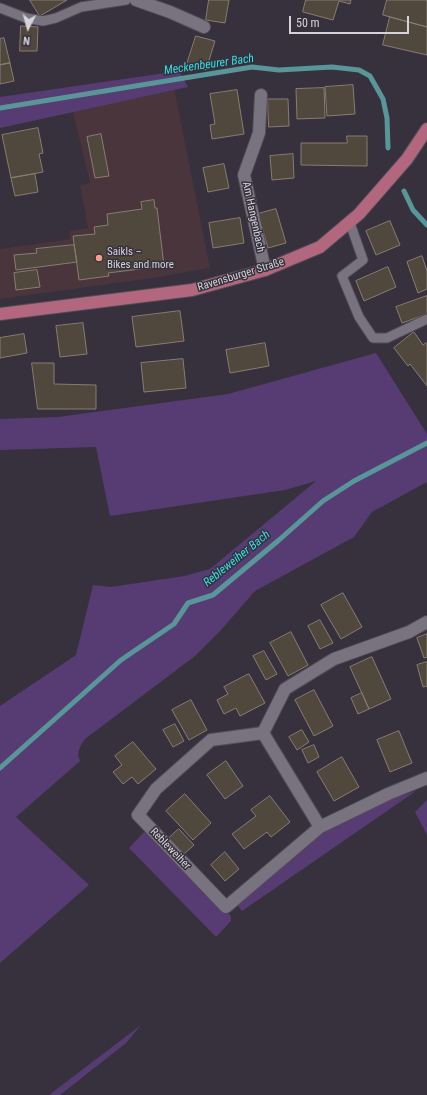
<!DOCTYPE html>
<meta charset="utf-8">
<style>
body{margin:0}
#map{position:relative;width:427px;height:1095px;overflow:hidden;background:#36313d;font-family:"Roboto Condensed",sans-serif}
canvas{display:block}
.north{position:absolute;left:8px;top:8px;width:40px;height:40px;-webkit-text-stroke:3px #36313d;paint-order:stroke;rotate:186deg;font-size:11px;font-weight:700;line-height:16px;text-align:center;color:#d5d2d9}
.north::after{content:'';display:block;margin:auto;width:14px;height:18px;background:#d5d2d9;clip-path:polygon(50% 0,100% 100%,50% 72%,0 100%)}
.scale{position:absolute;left:289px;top:16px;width:120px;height:18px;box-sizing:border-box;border:2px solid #d5d2d9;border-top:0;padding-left:5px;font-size:12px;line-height:14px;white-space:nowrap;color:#d5d2d9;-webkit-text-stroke:3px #36313d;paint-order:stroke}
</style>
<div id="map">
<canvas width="427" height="1095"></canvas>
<div class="north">N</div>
<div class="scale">50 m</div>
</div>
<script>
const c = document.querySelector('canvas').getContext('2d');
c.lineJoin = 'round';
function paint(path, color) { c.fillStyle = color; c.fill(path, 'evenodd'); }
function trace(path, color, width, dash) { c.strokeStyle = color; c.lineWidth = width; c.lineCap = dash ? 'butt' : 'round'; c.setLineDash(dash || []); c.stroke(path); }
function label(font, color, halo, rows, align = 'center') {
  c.font = font + ' "Roboto Condensed",sans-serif'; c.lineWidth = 3; c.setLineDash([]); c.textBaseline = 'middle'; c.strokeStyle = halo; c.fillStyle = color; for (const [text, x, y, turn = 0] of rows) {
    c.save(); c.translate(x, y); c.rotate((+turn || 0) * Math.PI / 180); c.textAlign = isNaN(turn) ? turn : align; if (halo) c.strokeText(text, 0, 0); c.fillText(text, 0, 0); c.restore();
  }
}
const commercial = new Path2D(`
 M173,83L210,268L153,278L0,299V249L70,239V231L88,228L80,185L90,183L70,100Z`);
const green = new Path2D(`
 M179,71L188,87L0,128V97Z
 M376,353L427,434V482L372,512L354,537L255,591L221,630L195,656L85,739C80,746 76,753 80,761L16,817L89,885L0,963V706L76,655L93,585L111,587L184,576L210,569L316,481L285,490L110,516L96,447L0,450V419L58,417L228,394Z
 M416,791L242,911L235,902L302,846L341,822L381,803Z
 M427,800V835L415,812Z
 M145,831L231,916V921L216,937L129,848Z
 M141,1025L126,1043L60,1095H49Z`);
const stream = new Path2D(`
 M0,108L252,67L279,70L332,67L359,70L370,76L383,99L387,118L388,148
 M404,191L413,210L427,225
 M0,768L121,660L174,624L188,603L213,595L279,540L323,501L354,481L427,443`);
const building = new Path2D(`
 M30,0H67L40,16Z
 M209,0H229L225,23L206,20Z
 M306,0H351L350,4L339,1L333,20L303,12Z
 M387,0H427V27L383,15Z
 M390,17L427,27V55L383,45Z
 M21,26L38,27L37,51H20Z
 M196,36L215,41L206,70L187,64Z
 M4,38L10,63L0,65V39Z
 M10,63L14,81L0,84V65Z
 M353,85L355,114L327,116L325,87Z
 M324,88L325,118L297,119L296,89Z
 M237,90L244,134L212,139L210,125L215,124L210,94Z
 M268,99H288L289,126L269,127Z
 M38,128L43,153L39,154L43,172L11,178L2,135Z
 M101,134L109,176L95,178L87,137Z
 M347,136H367V166L301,165V143H347Z
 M293,154L294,178L272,180L270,156Z
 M224,164L229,188L208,192L203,168Z
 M35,174L38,192L15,196L11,178Z
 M154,200L155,208H157L164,266L108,273L109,276L79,280L73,236L95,234L94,227L108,225L107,214L142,209L141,202Z
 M276,209L286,243L268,248L258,214Z
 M240,218L244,243L213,248L209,223Z
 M390,221L400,245L376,255L366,231Z
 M74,245L77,262L16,270L14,255L37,253L36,249Z
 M422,256L427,271V289L418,293L407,262Z
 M388,267L396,287L364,301L356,281Z
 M37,270L40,287L16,290L14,273Z
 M427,296V314L402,323L396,307Z
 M180,311L184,341L136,347L132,317Z
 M83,323L87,354L60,357L56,326Z
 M414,332L423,345L427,342V386L410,364L408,366L394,348Z
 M24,334L27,353L0,358V338Z
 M265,343L269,366L230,373L226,350Z
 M183,359L186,388L144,392L141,363Z
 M32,363H54V384L96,385V409H38Z
 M343,593L362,627L341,639L321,605Z
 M320,620L333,643L320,649L308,626Z
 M291,632L308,665L288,676L270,643Z
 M427,634V657L424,658L417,638Z
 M264,651L277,674L266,680L253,656Z
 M372,657L391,699L369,709L350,667Z
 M427,662V686L423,687L417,665Z
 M249,674L265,703L240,716L236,708L224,714L217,700L228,694L224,687Z
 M314,690L333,726L314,736L295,700Z
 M362,693L369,709L358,714L351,698Z
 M191,700L207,730L189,740L172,710Z
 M175,724L184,741L173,747L163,730Z
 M302,730L309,742L297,750L289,737Z
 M399,731L412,763L390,772L377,740Z
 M133,742L156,769L138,784L132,777L123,784L113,772L122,765L115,756Z
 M314,745L319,757L308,763L302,750Z
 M342,757L359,787L334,801L317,772Z
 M226,761L243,786L225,799L207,775Z
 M185,794L211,823L193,840L166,811Z
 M270,796L290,822L271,837L267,832L244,849L232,834L256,816L251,810Z
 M179,829L194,845L184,854L169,838Z
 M225,852L239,869L225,881L211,865Z`);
const service = new Path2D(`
 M0,8L26,18L43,21L56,18L81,7L126,0
 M350,223L363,260L342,276L359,317L373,338H387L427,319`);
const minor = new Path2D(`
 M136,0L170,12L204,27
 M261,95L259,133L244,175L265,270
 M263,733L211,740L156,789L138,815L226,907L320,827L388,794L427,778
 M320,827L263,733L285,689L334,659L409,632L427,622`);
const primary = new Path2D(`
 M0,314L192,290L265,270L320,247L359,214L407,159L427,129`);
const markers = [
 [99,258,4,"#f59d8f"]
];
const streetNames = [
 ["Am Hangenbach",253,217,78],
 ["Ravensburger Straße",241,275,-17],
 ["Rebleweiher",170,849,46]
];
const poiNames = [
 ["Saikls –",107,252],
 ["Bikes and more",107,265]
];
const waterNames = [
 ["Meckenbeurer Bach",209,65,-8],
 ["Rebleweiher Bach",237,559,-39]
];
paint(commercial, '#49353b');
paint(green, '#563c72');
trace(stream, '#59969a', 5);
paint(building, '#50473d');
trace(building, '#877d72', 1);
trace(service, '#514d57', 11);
trace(minor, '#514d57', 14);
trace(primary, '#514d57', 14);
trace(service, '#797380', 9);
trace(minor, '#797380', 12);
trace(primary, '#b3677e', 12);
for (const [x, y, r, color] of markers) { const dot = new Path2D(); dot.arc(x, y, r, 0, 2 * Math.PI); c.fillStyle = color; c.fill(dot); trace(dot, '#36313d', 1.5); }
label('11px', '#d5d2d9', '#36313d', streetNames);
label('11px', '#d5d2d9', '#36313d', poiNames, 'left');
label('italic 12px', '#33dfe2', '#36313d', waterNames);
</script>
